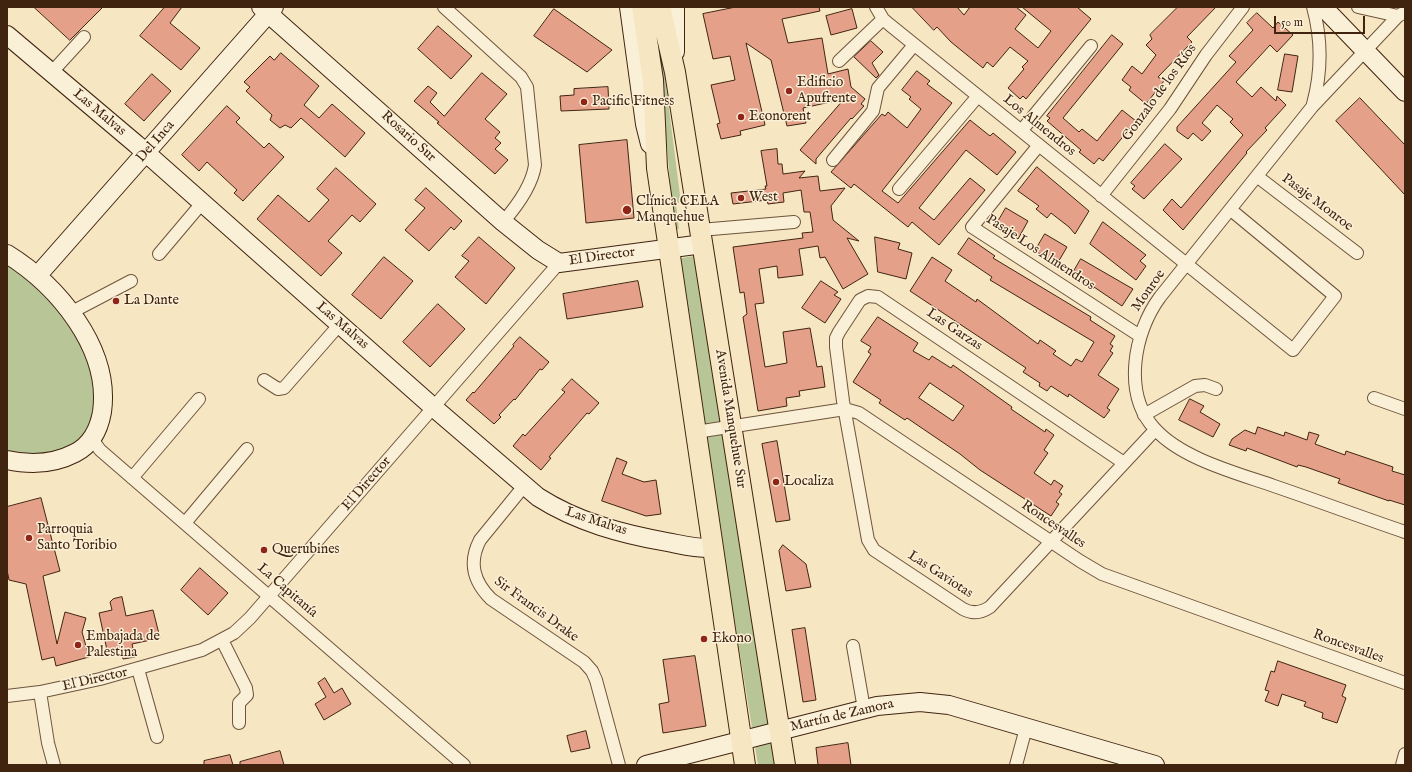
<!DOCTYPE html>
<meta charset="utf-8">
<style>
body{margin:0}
#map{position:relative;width:1412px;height:772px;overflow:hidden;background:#f7e6c2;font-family:"IM FELL English",serif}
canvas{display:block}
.frame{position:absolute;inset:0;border:8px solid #402410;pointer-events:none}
.scale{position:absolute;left:1274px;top:16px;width:91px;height:18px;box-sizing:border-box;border:2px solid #402410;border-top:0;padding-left:5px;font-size:12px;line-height:14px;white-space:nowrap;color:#402410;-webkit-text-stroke:3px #faefd7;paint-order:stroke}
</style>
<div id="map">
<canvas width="1412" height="772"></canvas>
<div class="frame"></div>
<div class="scale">50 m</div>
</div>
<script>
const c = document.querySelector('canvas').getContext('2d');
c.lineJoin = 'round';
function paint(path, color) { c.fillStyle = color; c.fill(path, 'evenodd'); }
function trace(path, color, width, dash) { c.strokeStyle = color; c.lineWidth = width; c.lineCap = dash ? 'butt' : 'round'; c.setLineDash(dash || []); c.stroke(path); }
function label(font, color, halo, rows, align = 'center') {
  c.font = font + ' "IM FELL English",serif'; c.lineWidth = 3; c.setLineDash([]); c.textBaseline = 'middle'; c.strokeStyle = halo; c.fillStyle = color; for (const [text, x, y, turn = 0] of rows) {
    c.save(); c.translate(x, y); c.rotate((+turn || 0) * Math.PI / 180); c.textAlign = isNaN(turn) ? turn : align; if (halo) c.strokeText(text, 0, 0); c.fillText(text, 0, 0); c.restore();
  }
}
const green = new Path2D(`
 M655,23H658L681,203H676L679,229L674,230L662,86Z
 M694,256L776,765H758L676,259Z
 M7,259L55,304L83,343L98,397L87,435L75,445L42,456L7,453Z`);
const building = new Path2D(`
 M34,7H103L70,40Z
 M165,7H182L170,23L200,48L181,70L140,36Z
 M736,7H819L820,11L782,19L788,43L822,38L828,74L848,69L851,87L865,99L861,104L864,106L852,119L851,118L816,159V164L800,150L844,99L803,108L806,123L787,126L771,60L746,43L765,125L740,131L741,135L721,139L717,124L720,123L711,85L735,80L730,56L713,59L703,14Z
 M912,7H957L964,15L970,7H1016L1026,15L1015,29L1038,48L1051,31L1022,7H1077L1091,19L1026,99L1023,96L1020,99L1008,88L1024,69L1022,67L1028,61L1010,47L993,67L987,62L983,68L951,42L937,27L934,30Z
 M1178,7H1216L1187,37L1192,42L1158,77L1164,81L1146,104L1129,90L1131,87L1122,80L1132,66L1142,74L1156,55L1146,45L1152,39L1150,35Z
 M554,9L612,50L587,72L534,36Z
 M852,9L857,28L831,35L826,16Z
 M1257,13L1273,28L1278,22L1293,35L1277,52L1270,45L1236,82L1252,97L1261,87L1276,101L1277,96L1286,105L1265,128L1267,130L1246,152L1247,153L1183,230L1163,210L1172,199L1181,208L1243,135L1230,122L1233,119L1217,105L1202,123L1211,131L1202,141L1193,133L1188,139L1177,131V127L1236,62L1229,56L1253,30L1247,23Z
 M438,26L472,56L451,79L418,49Z
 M1112,35L1123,44L1063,118L1079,132L1082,129L1097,141L1122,110L1136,121L1103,161L1099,158L1094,164L1079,152L1081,150L1047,121L1050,118L1047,116Z
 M871,41L883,52L872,63L879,75L876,78L854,57Z
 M281,53L319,86L304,105L319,118L332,104L365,133L345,157L301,118L291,128L285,125L280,128L270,120L272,115L246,91L250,87L244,82L270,56L274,60Z
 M1285,54L1298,56L1292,92L1278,90Z
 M917,71L930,81L927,84L952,103L882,191L898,203L970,120L990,136L993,133L1016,152L997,175L966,150L919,208L934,220L970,178L985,190L939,245L912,222L908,227L854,184L851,188L831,172L882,114L885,116L888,112L907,128L921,109L909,99L911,97L902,90Z
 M482,73L507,94L485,119L500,132L495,138L501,143L495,149L508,160L495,174L437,123L439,122L414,101L428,86L437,93L430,102L444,116Z
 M152,74L171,91L144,121L125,104Z
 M608,87L609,109L561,111L560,96L574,95V89Z
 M1360,98L1405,145V195L1336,121Z
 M227,106L240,118L236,122L264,148L269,143L284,157L243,201L234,193L237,190L207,162L199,171L182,155Z
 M627,140L634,218L586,223L579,145Z
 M1165,144L1182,159L1144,199L1132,189L1135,186L1131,183Z
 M777,149L778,164H782L783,174L805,171L799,178L818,176L820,191L845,188L831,206L833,220L859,241L847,238L868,274L843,289L825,257L820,258L818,246L799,249L803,275L778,278L777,266L759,269L764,303L755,304L765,367L787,363L783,332L810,328L817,367L822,366L825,387L799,391L800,396L786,398L787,406L758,411L743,317L747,314L744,292L740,293L733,247L803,238L802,233L813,232L810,212H804L801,190L783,193L784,202L768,204L767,200L733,204L731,193L766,189L765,186H767L761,151Z
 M1037,167L1089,211L1075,234L1069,227L1051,213L1047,218L1036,209L1039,206L1018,191Z
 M336,168L376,204L360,222L352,215L328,241L342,253L321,276L257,219L278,195L309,222L329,200L317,189Z
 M426,188L462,221L454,230L451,227L429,251L405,230L425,208L415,200Z
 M1006,208L1028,221L1018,239L996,225Z
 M1103,222L1146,255L1140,261L1146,266L1136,280L1090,244Z
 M1045,234L1067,247L1057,264L1035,251Z
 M479,237L515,268L486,304L455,277L469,261L462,256Z
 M875,237L900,243L898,249L912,253L906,279L878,272Z
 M969,238L995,256L993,258L1091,317L1090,320L1115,336L1110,344L1113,346L1110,351L1113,353L1098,375L1119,389L1107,408L1110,410L1104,418L1069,394L1068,397L1051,386L1047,391L1039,386L1040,383L1023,372L1026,368L910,291L932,257L952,270L945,281L976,302L977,299L1038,344L1040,340L1056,351L1053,354L1071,366L1076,359L1082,362L1094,342L990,280L992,277L958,254Z
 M384,257L413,281L381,319L352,295Z
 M1081,259L1133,289L1122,306L1094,287L1093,289L1071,276Z
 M638,281L643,307L567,319L563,294Z
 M821,281L838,292L834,295L841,299L825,323L802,308Z
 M438,304L465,329L430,367L403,342Z
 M878,317L918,343L913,351L929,360L932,356L951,368L953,365L1012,407L1011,409L1045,432L1046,429L1054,435L1044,450L1048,453L1034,473L1051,485L1054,480L1063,486L1059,492L1062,494L1056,502L1059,504L1051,516L980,470L960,454L907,418L905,420L879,403L881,400L853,382L871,354L868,352L871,347L861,341ZM930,383L964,406L953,421L919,398Z
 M520,337L549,362L542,370L540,369L515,400L514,399L499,415L501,417L494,424L466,400L473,392L474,393L514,346L513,345Z
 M572,379L599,403L589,414L587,413L549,457L551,458L541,470L513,446L523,434L525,436L565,392L562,390Z
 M1190,399L1204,406L1200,412L1220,424L1213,437L1179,420Z
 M1258,427L1284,436L1285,432L1307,440L1309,432L1319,435L1315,444L1345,455L1346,451L1393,467L1392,471L1405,475V505L1389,500V501L1338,483L1340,479L1306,467L1298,465L1297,467L1247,448L1246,451L1229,445L1232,439L1245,430L1255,434Z
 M777,441L790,520L776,522L762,444Z
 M617,458L627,462L622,474L644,482L656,480L661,514L646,516L602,501Z
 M41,498L60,571L43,576L57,644L65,612L86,618L82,632L89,657L56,666L54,657L42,660L26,584L9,580L7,570V507Z
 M783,545L806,564L811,587L786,591L779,551Z
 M200,568L228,593L208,615L181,590Z
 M122,597L126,616L153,610L160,638L132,644L135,657L123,659L121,647L107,650L99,613L112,610L110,602L113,599Z
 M805,628L816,700L803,702L792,630Z
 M695,656L706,726L663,733L659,704L669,702L663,660Z
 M1278,661L1346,685L1342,696L1346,698L1337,723L1322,718L1323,713L1304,706L1306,702L1282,694L1278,706L1265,701L1269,691L1265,690L1271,671L1274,672Z
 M325,678L334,693L342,688L351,704L324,720L315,704L326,697L318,683Z
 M586,731L590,748L571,752L567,736Z
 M848,743L851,765H818L816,748Z
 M280,751L284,765H240V762Z
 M230,755L233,765H204V761Z`);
const street = new Path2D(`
 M444,7L521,77L527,87L535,165C532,186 517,206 503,222
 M876,7L883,19L890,25L1293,350L1335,296L1231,210
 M1313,7C1322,40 1322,71 1313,104
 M1358,7L1398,16
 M1405,12L1398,16L1312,107L1160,297C1134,332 1122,394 1155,429C1182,459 1237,473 1274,486C1318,501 1361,517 1405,532
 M839,61L883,19
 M52,72L84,37
 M1022,130L1091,46
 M1039,145L972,227L1140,336
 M833,160L873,111L878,88L914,45
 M1258,177L1357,253
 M899,189L978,96
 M1101,196L1170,109L1206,55L1243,7
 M700,230L794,222
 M159,254L202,203
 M70,313L131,281
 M264,380L278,389L284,388L340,324
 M1374,398L1405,409
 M1144,415L1195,386L1205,385L1216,389
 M696,432L845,409L859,413L1080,561L1102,574L1405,683
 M92,439L100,450L464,765
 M1124,463L878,297L868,296L860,300L839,332L836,338V347L843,401L868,540L874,550L963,609C972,614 981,613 990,607L1155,430
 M132,478L199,399
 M524,486L480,540C468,563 474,582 491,599L584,662L592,671L596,680L619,765
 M185,523L247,449
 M222,640L246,688L247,695L239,703V723
 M853,646L864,709
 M138,669L157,737
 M40,692L48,743L54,765
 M7,696L40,692L100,679L202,650L234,633L250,618L559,263
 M1016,765L1026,728
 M1402,765L1405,754`);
const secondary = new Path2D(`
 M261,7L503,222L538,250L559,263L703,244
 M629,7L645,124L650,144
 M675,7V52
 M1323,7L1405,92
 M7,35L136,144L433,407L538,497C577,522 622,534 667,542C683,545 697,549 713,548
 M7,254C57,285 111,348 102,412C99,429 91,445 75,453C54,464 30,465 7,460
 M37,276L274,7
 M646,765L877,706L920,702L949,705L1155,765`);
const primary = new Path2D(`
 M642,7L653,80L657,168L745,765
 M660,7L675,72L785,765`);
const markers = [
 [789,91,4,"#8f2418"],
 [584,102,4,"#8f2418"],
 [741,117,4,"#8f2418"],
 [741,198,4,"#8f2418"],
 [627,210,5,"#8f2418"],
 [116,301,4,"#8f2418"],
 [776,482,4,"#8f2418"],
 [29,538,4,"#8f2418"],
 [264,550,4,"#8f2418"],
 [704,639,4,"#8f2418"],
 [78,645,4,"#8f2418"]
];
const poiNames = [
 ["Edificio",797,83],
 ["Apufrente",797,99],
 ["Pacific Fitness",592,102],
 ["Econorent",749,117],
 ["West",749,198],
 ["Clínica CELA",636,202],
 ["Manquehue",636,218],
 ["La Dante",124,301],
 ["Localiza",784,482],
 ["Parroquia",37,530],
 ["Santo Toribio",37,546],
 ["Querubines",272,550],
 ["Embajada de",86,637],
 ["Palestina",86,653],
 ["Ekono",712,639]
];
const streetNames = [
 ["Gonzalo de los Ríos",1160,93,-54],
 ["Las Malvas",99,113,40],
 ["Los Almendros",1039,126,39],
 ["Rosario Sur",408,137,42],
 ["Del Inca",156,142,-49],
 ["Pasaje Monroe",1317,203,37],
 ["Pasaje Los Almendros",1040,253,33],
 ["El Director",602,257,-8],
 ["Monroe",1149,291,-55],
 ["Las Malvas",342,326,41],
 ["Las Garzas",954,330,34],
 ["Avenida Manquehue Sur",730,419,81],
 ["El Director",367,484,-49],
 ["Las Malvas",596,522,18],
 ["Roncesvalles",1053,525,34],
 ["Las Gaviotas",940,575,33],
 ["La Capitanía",287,591,41],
 ["Sir Francis Drake",536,610,36],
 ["Roncesvalles",1348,647,20],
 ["El Director",95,680,-13],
 ["Martín de Zamora",842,716,-13]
];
paint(green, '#b8c697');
paint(building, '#e5a08a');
trace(building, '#402410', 1);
trace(street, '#6e543c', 14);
trace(secondary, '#402410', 20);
trace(primary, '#402410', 22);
trace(street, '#faefd7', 12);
trace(secondary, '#faefd7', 18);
trace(primary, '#f7e6c2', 20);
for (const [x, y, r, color] of markers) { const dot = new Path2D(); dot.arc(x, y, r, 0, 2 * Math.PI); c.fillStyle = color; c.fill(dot); trace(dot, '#faefd7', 1.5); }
label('14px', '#402410', '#faefd7', poiNames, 'left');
label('14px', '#402410', '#faefd7', streetNames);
</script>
